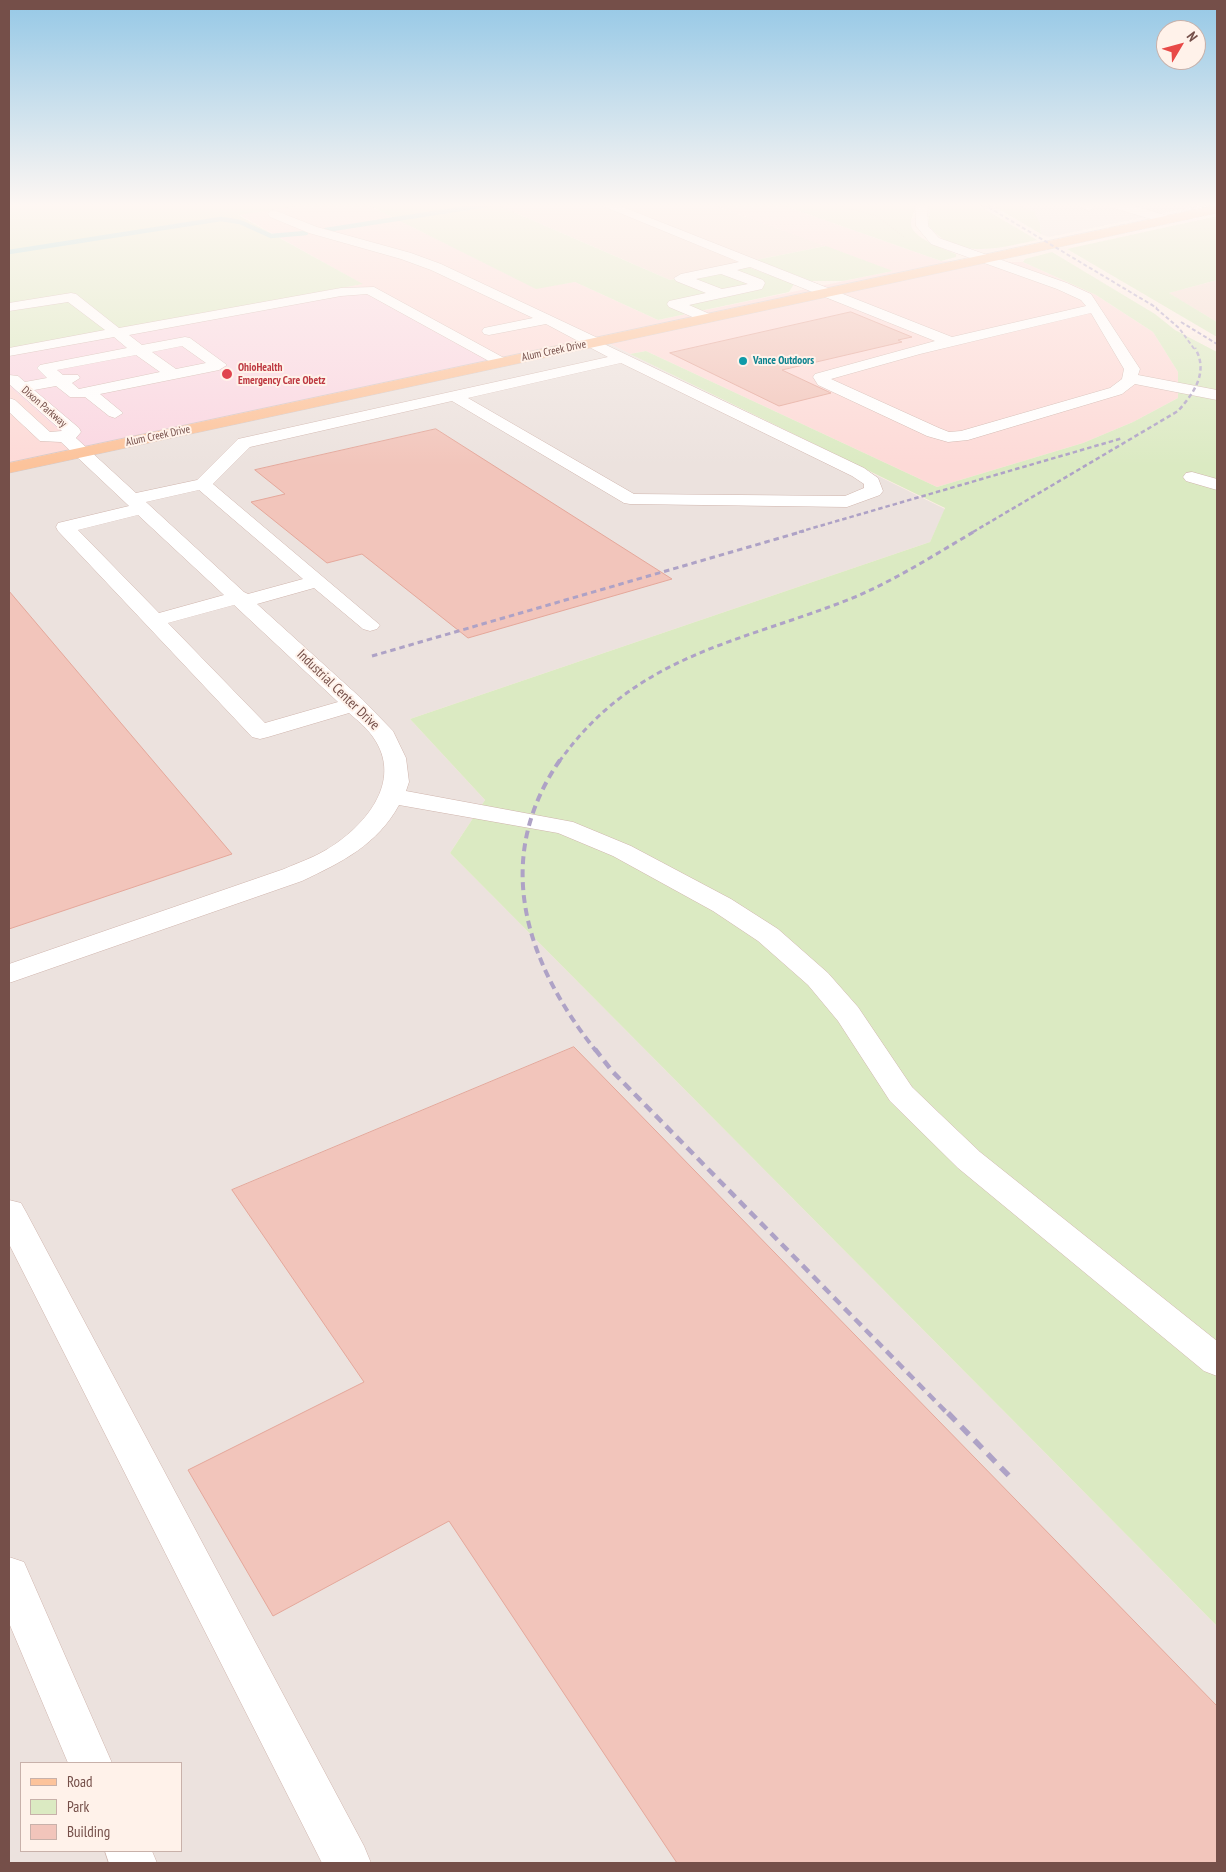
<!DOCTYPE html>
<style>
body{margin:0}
#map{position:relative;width:1226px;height:1872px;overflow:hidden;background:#fcede4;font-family:"PT Sans Narrow",sans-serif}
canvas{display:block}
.frame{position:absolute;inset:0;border:10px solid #754f49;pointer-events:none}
.legend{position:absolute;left:20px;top:1762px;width:162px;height:90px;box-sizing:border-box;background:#fff2ea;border:1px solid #c8b1aa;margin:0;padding:6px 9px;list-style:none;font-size:15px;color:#754f49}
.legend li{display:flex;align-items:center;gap:10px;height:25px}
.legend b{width:25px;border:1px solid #c8b1aa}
.north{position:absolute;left:1156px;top:20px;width:50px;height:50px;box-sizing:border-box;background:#fff2ea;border:1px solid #c8b1aa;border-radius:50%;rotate:53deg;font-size:14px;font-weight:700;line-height:20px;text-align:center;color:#754f49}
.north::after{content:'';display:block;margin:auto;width:18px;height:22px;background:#e84947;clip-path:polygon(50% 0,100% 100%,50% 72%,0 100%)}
</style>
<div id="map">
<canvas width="1226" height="1872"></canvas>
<div class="frame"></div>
<ul class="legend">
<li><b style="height:6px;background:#fcc39b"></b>Road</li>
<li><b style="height:14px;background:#dbeac2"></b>Park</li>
<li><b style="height:14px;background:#f2c5bb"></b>Building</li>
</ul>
<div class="north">N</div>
</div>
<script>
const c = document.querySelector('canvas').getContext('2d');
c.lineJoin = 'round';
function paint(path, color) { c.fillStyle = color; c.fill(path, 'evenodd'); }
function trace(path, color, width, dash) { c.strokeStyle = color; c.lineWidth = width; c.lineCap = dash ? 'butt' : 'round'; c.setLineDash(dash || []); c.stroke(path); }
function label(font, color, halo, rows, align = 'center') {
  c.font = font + ' "PT Sans Narrow",sans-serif'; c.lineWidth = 4; c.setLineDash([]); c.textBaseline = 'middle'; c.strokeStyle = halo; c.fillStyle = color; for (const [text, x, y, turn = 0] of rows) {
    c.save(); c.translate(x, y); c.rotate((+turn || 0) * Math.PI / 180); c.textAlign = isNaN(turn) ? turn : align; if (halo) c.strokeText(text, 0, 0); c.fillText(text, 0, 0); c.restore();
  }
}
const residential = new Path2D(`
 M495,204H711L826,246L756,260L745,266L670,280Z
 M1217,280V322L1168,293Z`);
const commercial = new Path2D(`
 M311,204H366L536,288L575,282L658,320L892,271L711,204H779L941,261L1023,262L1096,295L1153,332L1178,372V398L1133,422L1083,443L937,487L646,351L630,354L606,342L9,469V349L362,284L238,214Z`);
const industrial = new Path2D(`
 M1013,204H1210L1049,237L1041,234L1040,223L1034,211Z
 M606,342L945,509L930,542L410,719L485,800L450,853L1217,1626V1863H9V469ZM21,1763H181V1851H21Z`);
const medical = new Path2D(`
 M341,292H374L501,362L83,452L9,386V352Z`);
const green = new Path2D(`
 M9,204H311L238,215L363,284L9,349Z
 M366,204H495L670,280L745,266L794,284L789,292L658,320L575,282L536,289Z
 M779,204H916C915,211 911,217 911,224C910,237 946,250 956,254V257L941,261Z
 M927,204H976L1037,240C999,248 957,261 928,225L930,210Z
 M990,204H1013L1034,211L1040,223L1041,234Z
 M1217,216V280L1169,293L1217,322V337L1067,249Z
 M826,246L893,271L843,281H811L756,260Z
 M1052,252L1155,314L1175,330L1217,352V1626L450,853L485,800L410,719L930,542L945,508L630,354L646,351L937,487L1083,443L1133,422L1178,398V372L1153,332L1096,295L1023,262L1025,259Z`);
const stream = new Path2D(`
 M326,230L492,204
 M9,252L221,219L240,222L271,236L306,233`);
const building = new Path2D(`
 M851,312L912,337L898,340L902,342L782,370L831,393L779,406L670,353Z
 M436,429L672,579L468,638L362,554L327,563L251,502L285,494L255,470Z
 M9,591L232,854L9,929Z
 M574,1047L1217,1706V1863H677L449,1521L273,1616L188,1470L364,1382L232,1190Z`);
const path = new Path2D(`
 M832,204L877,216L904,237`);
const minor = new Path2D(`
 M598,204H615L952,337L1086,306L1081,300L1057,289L931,244L916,226L915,204H927L928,226L939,238L1067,283L1091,294L1140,369L1138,375L1217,390V400L1135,384L1122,394L968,440L948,442L927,436L818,385L813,377L815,374L935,341L750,267L737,270L763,280L765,283L762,289L689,305L712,315L714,318L707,322L702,321L669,307L667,304L669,301L706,293L676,281L674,278L681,274L739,262ZM721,274L748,284L722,289L696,279ZM1091,313L1124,369L1122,379L1110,388L961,431L949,432L939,428L831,379L920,354Z
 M1075,204H1092L1095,207L1089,211Z
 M1108,204H1127L1172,217L1174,220L1168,224L1110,207Z
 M274,210L317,227L411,253L441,264L600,339L602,343L864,468L878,478L883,491L880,495L847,507L630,504L624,503L452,401L250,447L213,484L380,625L377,629L370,631L363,629L314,588L257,604L362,699L393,731L406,758L409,782L406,791L573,822L631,846L731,899L778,929L828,973L858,1007L912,1087L939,1113L980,1152L1217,1341V1376L1204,1371L958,1168L890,1101L838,1021L808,985L758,941L713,911L613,856L558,833L399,805C377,845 342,862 302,881L9,983V964L284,869C297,863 313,858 326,850C363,828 405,782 373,737C367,728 357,720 349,713L268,737L260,739L252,737L58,531L56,527L58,523L129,506L61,442L40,441L9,412V398L15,400L50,432L62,431L9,384V375L18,376L25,382L47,378L37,368L40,365L127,348L114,337L9,356V348L105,330L68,302L9,311V303L71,293L76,294L119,328L341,288L374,287L506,359L509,362L506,365H496L367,294L341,296L129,335L142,345L185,337L190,338L227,365L219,370L100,394L123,413L115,418L109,416L85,397H70L56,386L34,390L79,428L81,432L76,438L136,493L197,480L238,439L608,357L546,324L489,335L484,334L482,331L484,328L533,318L431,270L401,259L309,233L270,217L268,214L270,211ZM182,346L206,363L176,369L152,352ZM136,355L160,372L79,389L72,383L80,378L78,375H63L57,370ZM621,363L852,476L864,484V488L845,496L634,494L468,398ZM199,490L303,579L248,594L244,592L146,502ZM138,515L224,595L159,613L78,530ZM234,605L338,702L265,723L168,623Z
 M1192,472L1217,479V490L1186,481L1183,477L1186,473Z
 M9,1200L21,1203L26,1212L364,1846L371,1863H322L9,1244Z
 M9,1557L24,1562L112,1763H68L9,1623Z
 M105,1851H152L157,1863H109Z`);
const major = new Path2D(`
 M1217,205V213L9,473V463Z`);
const railFar5 = new Path2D(`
 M983,204L1157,308
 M1151,304L1179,328L1195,350
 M1181,322L1217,344`);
const railFar4 = new Path2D(`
 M799,532L1123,438
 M973,532L1178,411C1194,393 1209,372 1195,348`);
const railFar3 = new Path2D(`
 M372,656L804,531
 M559,762C636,653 741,643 855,597C897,579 936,554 975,531`);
const railFar2 = new Path2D(`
 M560,760C491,860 526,963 596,1051`);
const railFar1 = new Path2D(`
 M595,1049L612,1071L949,1415`);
const rail = new Path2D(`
 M948,1413L1012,1479`);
const markers = [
 [743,361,5,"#0f9aa8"],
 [227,374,6,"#e0444e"]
];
const farStreetnames = [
 ["Alum Creek Drive",554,351,-12],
 ["Dixon Parkway",44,407,41],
 ["Alum Creek Drive",158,436,-12]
];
const farCulturenames = [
 ["Vance Outdoors",753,361]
];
const farHealthnames = [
 ["OhioHealth",238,368],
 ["Emergency Care Obetz",238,381]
];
const streetNames = [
 ["Industrial Center Drive",338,690,44]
];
paint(residential, '#f4ddd2');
paint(commercial, '#fddad7');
paint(industrial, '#ece2de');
paint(medical, '#fad7e2');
paint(green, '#dbeac2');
trace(stream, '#9ed8d5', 4.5);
paint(building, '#f2c5bb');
trace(building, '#e5a89b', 1);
trace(minor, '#d0b5ad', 1);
trace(major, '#d6cac8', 1);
trace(path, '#d7a89e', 1, [0.5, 2]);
paint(minor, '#fff');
paint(major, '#fcc39b');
trace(railFar5, '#aea2c6', 2, [4, 2.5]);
trace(railFar4, '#aea2c6', 2.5, [4.5, 3]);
trace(railFar3, '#aea2c6', 3, [5.5, 4]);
trace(railFar2, '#aea2c6', 4, [8, 5]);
trace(railFar1, '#aea2c6', 4.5, [9, 6]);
trace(rail, '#aea2c6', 5.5, [11, 8]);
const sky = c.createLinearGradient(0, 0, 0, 466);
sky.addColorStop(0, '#95c8e6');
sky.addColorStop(0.44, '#fef7f3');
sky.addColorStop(1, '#fef7f300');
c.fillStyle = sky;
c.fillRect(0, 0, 1226, 466);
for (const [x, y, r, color] of markers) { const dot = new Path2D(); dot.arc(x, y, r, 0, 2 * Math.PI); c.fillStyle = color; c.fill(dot); trace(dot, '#fff2ea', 2); }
label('11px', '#754f49', '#fff2ea', farStreetnames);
label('bold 11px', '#0d838f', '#fff2ea', farCulturenames, 'left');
label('bold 11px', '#be3a42', '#fff2ea', farHealthnames, 'left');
label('14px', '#754f49', '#fff2ea', streetNames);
</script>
